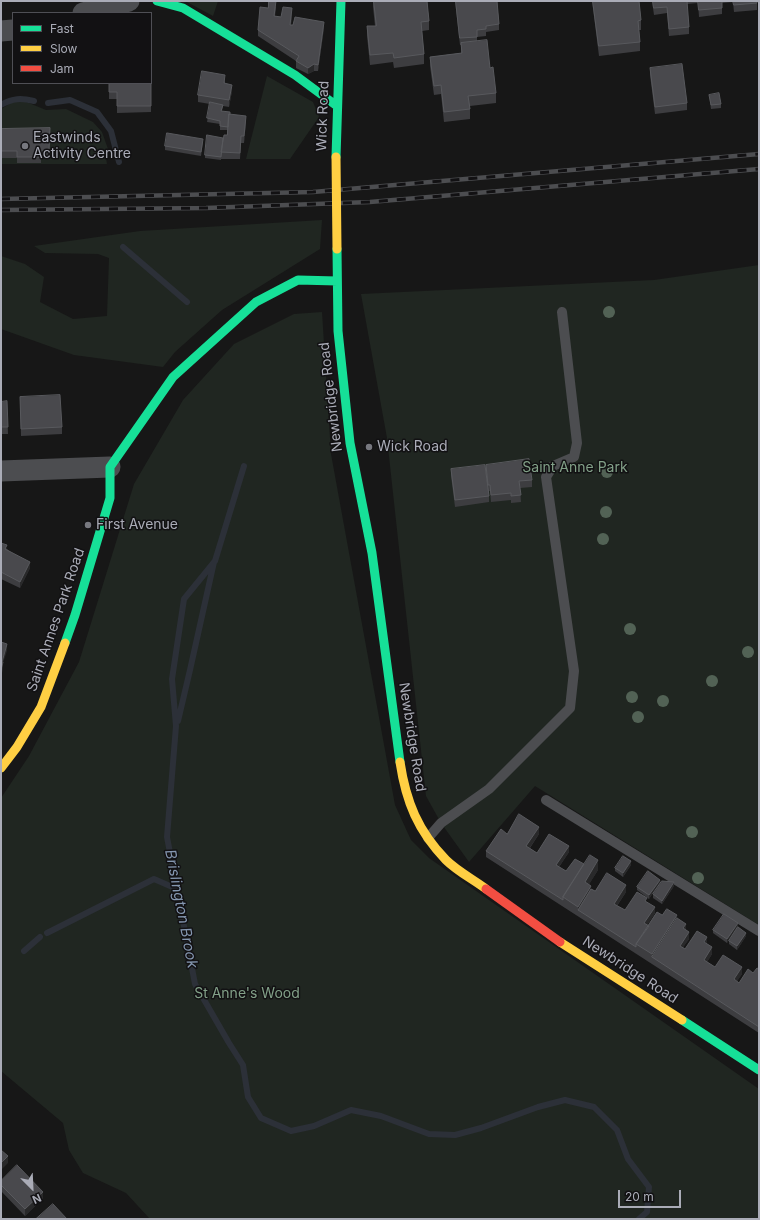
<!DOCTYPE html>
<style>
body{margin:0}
#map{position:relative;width:760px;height:1220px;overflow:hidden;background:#171717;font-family:Inter,sans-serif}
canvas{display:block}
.frame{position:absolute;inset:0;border:2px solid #aaacb7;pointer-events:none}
.legend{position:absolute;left:12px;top:12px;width:140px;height:72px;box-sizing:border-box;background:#121113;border:1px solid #4f4f55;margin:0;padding:5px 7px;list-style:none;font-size:12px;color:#aaacb7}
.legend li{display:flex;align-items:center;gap:8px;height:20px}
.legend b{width:20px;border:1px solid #4f4f55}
.north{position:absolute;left:12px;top:1168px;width:40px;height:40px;-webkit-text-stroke:3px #121113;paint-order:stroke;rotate:156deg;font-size:11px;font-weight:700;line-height:16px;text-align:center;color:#aaacb7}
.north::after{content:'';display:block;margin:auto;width:14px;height:18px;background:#aaacb7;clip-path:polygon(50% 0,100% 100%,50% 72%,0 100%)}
.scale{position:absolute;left:618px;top:1190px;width:63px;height:18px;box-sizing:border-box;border:2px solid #aaacb7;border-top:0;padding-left:5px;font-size:12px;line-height:14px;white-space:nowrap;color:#aaacb7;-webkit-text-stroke:3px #121113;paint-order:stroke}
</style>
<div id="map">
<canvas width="760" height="1220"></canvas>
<div class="frame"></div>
<ul class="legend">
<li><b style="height:5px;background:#16e098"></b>Fast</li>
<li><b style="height:5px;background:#ffcf43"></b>Slow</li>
<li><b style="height:5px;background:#f24e42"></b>Jam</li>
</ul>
<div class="north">N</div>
<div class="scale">20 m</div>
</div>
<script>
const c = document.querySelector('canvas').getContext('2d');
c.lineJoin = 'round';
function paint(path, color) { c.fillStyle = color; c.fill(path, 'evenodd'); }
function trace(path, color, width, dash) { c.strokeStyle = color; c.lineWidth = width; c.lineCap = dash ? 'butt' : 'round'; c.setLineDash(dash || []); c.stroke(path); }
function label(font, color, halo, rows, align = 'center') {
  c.font = font + ' Inter,sans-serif'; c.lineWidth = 3; c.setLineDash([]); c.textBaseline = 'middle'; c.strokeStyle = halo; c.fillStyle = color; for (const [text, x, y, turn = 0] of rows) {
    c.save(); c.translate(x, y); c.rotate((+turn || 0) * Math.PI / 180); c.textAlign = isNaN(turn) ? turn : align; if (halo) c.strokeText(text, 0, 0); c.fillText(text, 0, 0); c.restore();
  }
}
const green = new Path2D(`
 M185,1H218L213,16Z
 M267,76L313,102L319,117L290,159H246Z
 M24,101L46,110L66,109L93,122L102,132L108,149L106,158L107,164H1V109L13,102Z
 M322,220L320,249L222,310L175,352L163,367L74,355L1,329V256L25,264L44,277L40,302L73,319L107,316L109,258L98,254L45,253L34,246L140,231Z
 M759,265V925L535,786L469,862L441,823L426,796L387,438L361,294L654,280Z
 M322,312L331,454L395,805L411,840L429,858L759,1089V1219H150L126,1193L83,1173L69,1150L63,1123L1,1071V798L29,756L79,662L134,484L183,400L234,344L294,314Z`);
const stream = new Path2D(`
 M48,103L70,100L97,112L111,131L119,162
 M1,105C13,98 21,98 34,101
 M123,247L187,302
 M244,466L215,561L184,599L172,679L176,726L167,837L195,984L229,1043L243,1065L248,1097L261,1118L291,1131L314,1126L351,1110L381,1116L429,1134L455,1135L481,1128L538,1107L565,1100L594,1107L617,1130L628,1159L649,1187L647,1212L639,1219
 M178,721L190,670L214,562
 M47,933L154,879L177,889
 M24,951L40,937`);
const lane = new Path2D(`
 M546,800L759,931
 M428,838L441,823L489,789L570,708L574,671L546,477L553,466L574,457L577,443L562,312`);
const street = new Path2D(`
 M83,13L129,1
 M1,31L13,30
 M1,471L110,467`);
const fast = new Path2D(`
 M157,1L183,8L295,75L337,106
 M336,157L341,1
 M337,249L338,331L350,443L372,553L400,762
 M65,643L75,615L110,498V467L173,377L256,302L298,280L337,281
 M682,1020L759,1070`);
const slow = new Path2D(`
 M400,762C406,802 418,831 446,860C457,871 474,880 486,889
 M1,768L17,747L41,707L65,643
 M560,942L682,1020`);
const jam = new Path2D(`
 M486,889L560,942`);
const rail = new Path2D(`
 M1,199L313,192L759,154
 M1,210L206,208L370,202L759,169`);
const slowBridge = new Path2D(`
 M336,157L337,249`);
const trees = [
 [609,312],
 [607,472],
 [606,512],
 [603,539],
 [630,629],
 [748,652],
 [712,681],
 [632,697],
 [663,701],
 [638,717],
 [692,832],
 [698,878]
];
const wall = new Path2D(`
 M373,1H427L429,21V30L422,31L424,54V64L394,68L393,62L370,65L367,36V26H375L373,7Z
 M455,1H497L499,24V30L486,32V36L477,37V42L490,68L496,93V103L470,106V119L444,122L441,94L434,95L430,66V57L461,53V45H460Z
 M592,1H639L641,20V30H639L640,42V51L599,56Z
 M652,1H757V10L734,12L733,2L722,3V14L699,17L698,3L687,4L689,27V34L669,36L667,13L654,15Z
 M276,7L275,16L281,17L292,15L291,25L324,28L318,71H314L308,74L296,68V61L258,36V30L268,8Z
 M650,68L687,103V110L655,114L650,75Z
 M151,72V112L117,113V99H109V83Z
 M225,81V84L232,91L229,107L223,106L222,111L246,122L244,143H241L240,159H221V160L205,158V155L227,135V130H220V124L207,122L210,104L198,102V95Z
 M709,95L721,104V108L711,109Z
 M50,128L49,157L41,158V163H17V158H1V129Z
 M203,142L201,156L165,150V146Z
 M20,397L62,427V434L21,436Z
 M7,401L8,434H1V402Z
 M486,465L532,480V487L520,488L521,502L511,503V500L491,502L490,491H488L486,472Z
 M451,469L489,496V502L455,507L451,476Z
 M1,543L7,549L30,568L20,588L1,579Z
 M507,834H539L530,848L537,853L569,852L559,867L566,871L584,864L598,870L589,884L591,889L595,891L626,892L617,906L625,910L647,902L655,913L647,925L649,926L662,915L677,918L686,930L689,939L683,947L685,949L707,944L712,954L707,962L715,967L742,974L737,981L739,983L759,969V1033L486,857V851Z
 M631,865L623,877L615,871V868Z
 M660,880L649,899L637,890V887Z
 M674,886L662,904L653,898V894Z
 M738,927L746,936L737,950L729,944V941L734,933L727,943L713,933V930Z
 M1,1181L43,1198L25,1216L1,1191Z`);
const shadedWall = new Path2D(`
 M292,8V15L290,31V25Z
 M324,22V28L318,71V65Z
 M314,64V71L308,74V68Z
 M232,85V91L229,107V100Z
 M246,116V122L244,143V136Z
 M30,562V568L20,588V582Z
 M7,644V651L3,663V669L1,677L2,662Z
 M539,827V834L526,853V846Z
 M569,846V852L556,871V865Z
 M598,860V870L585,891V882Z
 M631,861V865L623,877V873Z
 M660,880V884L649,899V895Z
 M674,882V886L662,904V901Z
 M626,885V892L614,910V904Z
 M591,886V896L578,910V907Z
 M655,907V913L644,930V923Z
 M677,915V925L652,957V954Z
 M738,923V927L727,943V939Z
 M686,924V931L683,928Z
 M689,932V939L680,952V946Z
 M746,933V936L737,950V946Z
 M707,937V944L704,942Z
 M712,947V954L704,967V960Z
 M742,967V974L734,986V979Z
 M8,1156V1163L1,1170V1163Z
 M43,1192V1198L25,1216V1209Z`);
const building = new Path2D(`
 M269,1H276L274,16L281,17L283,7L292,8L290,25H293L295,17L324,22L318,65L314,64L308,68L296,61L299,56L258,30L260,7L268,8Z
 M374,1H427L429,21L421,22L424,54L394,58L393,53L370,55L367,26H376Z
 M456,1H497L499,24L486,26V29L477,30V37L460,38Z
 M593,1H639L641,20L638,21L640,42L599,46Z
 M653,1H687L689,27L669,29L667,7L654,8Z
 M698,1H722V8L699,10Z
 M733,1H757V3L734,5Z
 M487,40L490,68L493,67L496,93L468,96L470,109L444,112L441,85L434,86L430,57L462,53L461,43Z
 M682,64L687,103L655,107L650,68Z
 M202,71L225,75L224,83L232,85L229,100L198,95Z
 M151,72V106H117V92H109V83H151Z
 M719,93L721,104L711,105L709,95Z
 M210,102L223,105L221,111L230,112V115L229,114L228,127L220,126V121L207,118Z
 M229,114L246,116L244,136H241L240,153L221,152L224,135H227Z
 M50,128L49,150L41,151V157H17V151H1V129Z
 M167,133L203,139L201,152L165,146Z
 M207,135L223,138L221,157L205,155Z
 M60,395L62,427L21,429L20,397Z
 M7,401L8,427H1V402Z
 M529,459L532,480L519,481L521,495L511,496V493L491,495L490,485H488L486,465Z
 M485,465L489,496L455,500L451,469Z
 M1,543L7,545L5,549L30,562L20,582L1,572Z
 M1,642L7,644L2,662H3L1,670Z
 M519,814L539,827L526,846L537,853L549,834L569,846L556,865L566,871L575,859L584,864L563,897V900L486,851L501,829L507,834Z
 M590,855L598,860L585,882L591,886L578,907L563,897Z
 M623,856L631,861L623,873L615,868Z
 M648,871L660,880L649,895L637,887Z
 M607,873L626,885L614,904L625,910L637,892L647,898L645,901L655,907L644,923L649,926L636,944V947L578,910L591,889L595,891Z
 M662,881L674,882L662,901L653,894Z
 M667,909L677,915L652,954L636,944L657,912L662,915Z
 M724,914L738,923L727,939L713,930Z
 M677,918L686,924L683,928L689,932L680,946L685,949L697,931L707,937L704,942L712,947L704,960L715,967L723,955L742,967L734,979L739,983L748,969L753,973L757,968L759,969V1027L652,957Z
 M738,927L746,933L737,946L729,941Z
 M1,1150L8,1156L1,1163Z
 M17,1165L43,1192L25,1209L1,1185V1181Z
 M53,1204L67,1219H36Z`);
const markers = [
 [25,146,4,"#77787f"],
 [369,447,4,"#77787f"],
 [88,525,4,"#77787f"]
];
const streetNames = [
 ["Wick Road",323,116,-88],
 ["Newbridge Road",331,397,-97],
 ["Saint Annes Park Road",56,620,-71],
 ["Newbridge Road",412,737,81],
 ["Newbridge Road",630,970,33]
];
const poiNames = [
 ["Eastwinds",33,138],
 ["Activity Centre",33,154],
 ["Wick Road",377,447],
 ["First Avenue",96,525]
];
const parkNames = [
 ["Saint Anne Park",575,468],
 ["St Anne's Wood",247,994]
];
const waterNames = [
 ["Brislington Brook",181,909,79]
];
paint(green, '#202621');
trace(stream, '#2c3038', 6);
trace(lane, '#4c4d50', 10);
trace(street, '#4c4d50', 21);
trace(fast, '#16e098', 9);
trace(slow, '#ffcf43', 9);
trace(jam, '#f24e42', 9);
trace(rail, '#4c4d50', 4.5);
trace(rail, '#121113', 3, [9]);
trace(slowBridge, '#ffcf43', 9);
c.fillStyle = '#526255';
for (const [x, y] of trees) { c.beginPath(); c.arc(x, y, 6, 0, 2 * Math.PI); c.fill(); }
paint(wall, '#3d3d40');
paint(shadedWall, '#29292a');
paint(building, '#49494d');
trace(building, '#58595d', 1);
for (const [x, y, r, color] of markers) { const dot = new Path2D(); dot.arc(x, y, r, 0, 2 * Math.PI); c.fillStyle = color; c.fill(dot); trace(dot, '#121113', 1.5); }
label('14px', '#aaacb7', '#121113', streetNames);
label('14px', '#aaacb7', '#121113', poiNames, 'left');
label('14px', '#82a088', '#121113', parkNames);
label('italic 15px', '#8496af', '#121113', waterNames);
</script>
